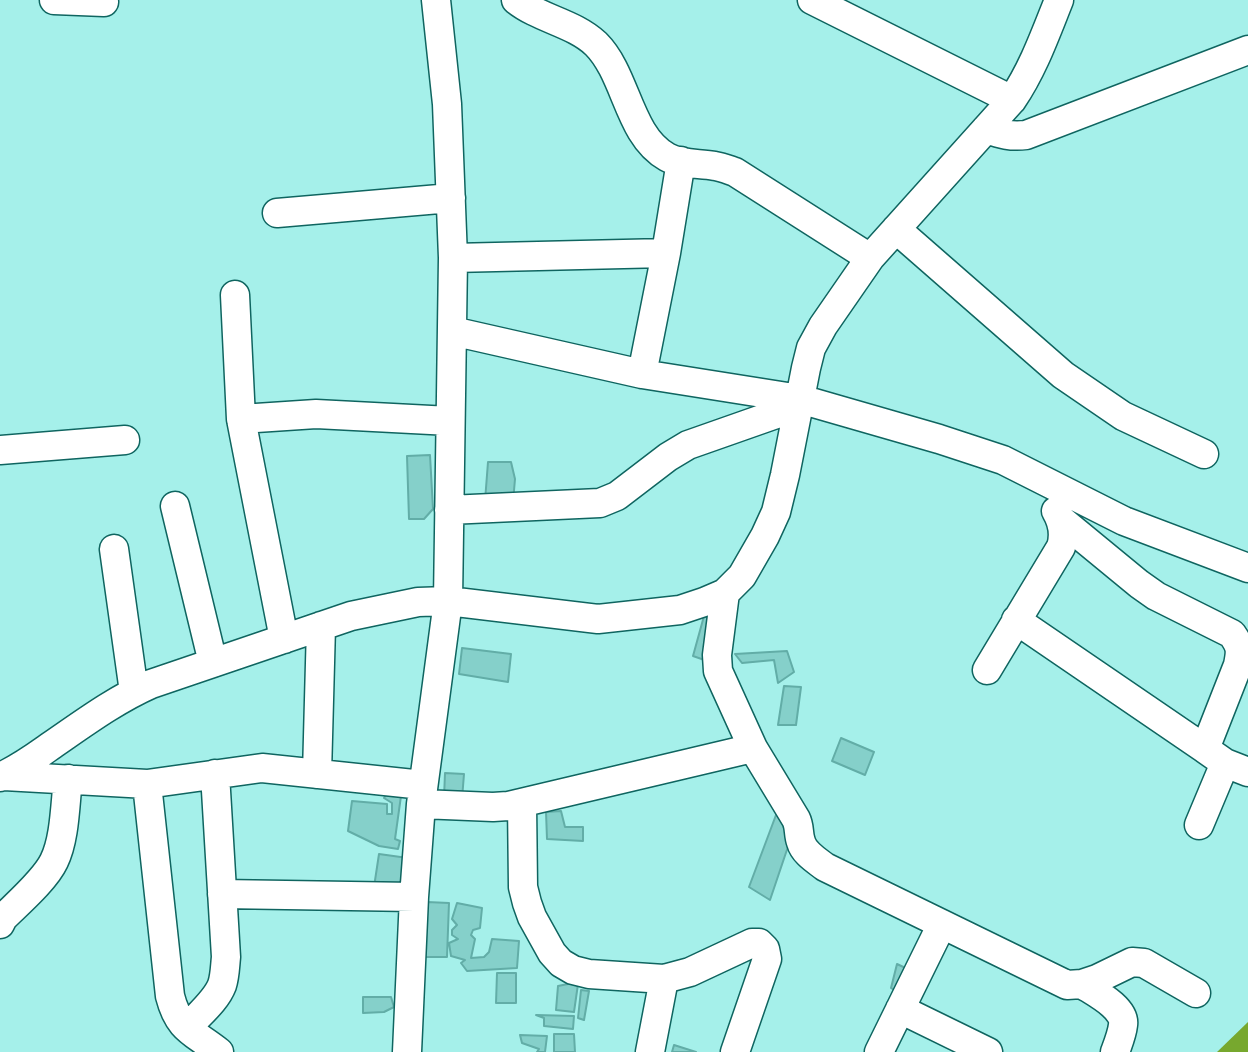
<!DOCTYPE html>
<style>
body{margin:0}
canvas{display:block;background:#a5f0ea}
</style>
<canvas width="1248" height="1052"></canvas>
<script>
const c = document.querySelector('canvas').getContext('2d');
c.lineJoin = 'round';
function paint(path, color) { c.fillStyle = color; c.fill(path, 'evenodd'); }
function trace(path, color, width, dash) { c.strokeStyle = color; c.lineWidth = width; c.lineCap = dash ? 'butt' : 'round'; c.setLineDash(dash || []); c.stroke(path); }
const water = new Path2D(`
 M1248,1022V1052H1217Z`);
const building = new Path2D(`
 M430,455L433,509L424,519H409L407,456Z
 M488,462H511L515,479L513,502L485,501Z
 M704,616L718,618L710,662L693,656Z
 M462,648L511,654L508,682L459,674Z
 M787,651L794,672L778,683L774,660L742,663L735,654Z
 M784,686L801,687L796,725H778Z
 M841,738L874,752L865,775L832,761Z
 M445,773L464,774L462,799L444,798Z
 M387,793L401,796L395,839L400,841L398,849L379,846L348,831L352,801L387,804V814H392V803L384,798Z
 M779,807L796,823L770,900L749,887Z
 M561,811L565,827H583V841L547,839L546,812Z
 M379,854L415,859L410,892L374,887Z
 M427,902L449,903L447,957H419Z
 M457,903L482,908L480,928L473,930L471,935L475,939L471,958L484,957L489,952L492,939L519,941L517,968L467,971L461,963L465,960L451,956L449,943L458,939L452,935V930L457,925L452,919Z
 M897,964L914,972L906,997L891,988Z
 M497,973H516V1003H496Z
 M565,975L579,977L574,1012L556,1010L558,986L568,984Z
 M581,990L589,991L584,1020L578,1018Z
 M363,997H391L394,1007L384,1012L363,1013Z
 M536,1015L574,1016L573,1029L544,1026V1018Z
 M554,1034H574L575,1052H554Z
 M520,1035L547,1036L545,1052H537L539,1049L522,1043Z
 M674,1045L696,1052H672Z`);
const minor = new Path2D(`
 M54,0L104,2
 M516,0C540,19 574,23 596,44C627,75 628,135 667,157C681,165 699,163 715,166C722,167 729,170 735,172L870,258
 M812,0L1012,100
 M986,129C1001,134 1011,137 1026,135L1248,50
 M277,213L451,198
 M896,229L1063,375L1123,416L1204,454
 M453,258L666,253
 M235,295L241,419L284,639
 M452,331L642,374L800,399L939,439L1003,460L1124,521L1248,568
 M642,374L666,253L681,161
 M241,419L316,414L450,421
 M0,450L125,440
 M175,506L213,663
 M449,510L600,503L617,496L668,457L688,445L799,406
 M1060,519L1139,584L1156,596L1232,634C1241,647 1241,650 1238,665L1205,749L1225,763L1248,772
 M114,549L134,692
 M725,593L717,655L718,671L753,748L796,819C800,827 798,834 801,842C804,853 816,860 825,867L1067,985L1082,984L1097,979L1132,962L1144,963L1196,993
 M1016,620L1205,749
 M987,670L1061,547C1065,534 1063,523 1056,511
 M317,774L321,626
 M4,776L147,784L262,768L423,785
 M0,777C19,769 35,757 52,745C84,723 115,700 151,684L351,616L418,602L448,601L598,619L680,610L704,602L725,593L742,576L765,536L776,512L785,475L806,368L811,348L823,326L870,258L1012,100C1033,69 1045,35 1059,0
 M147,784L170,996C179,1031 194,1032 219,1052
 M522,803L523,887L527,903L532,917L552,953L561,963L573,970L589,974L664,979L690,972L752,943H759L765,949L767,959L735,1052
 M421,804L493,807L508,806L753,748
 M1199,825L1225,763
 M222,894L414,897
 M0,924L3,918C18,903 45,880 54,861C65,839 65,804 68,779
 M1082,984C1094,992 1126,1008 1123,1025C1122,1034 1118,1044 1115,1052
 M900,1009L988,1052
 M187,1028C198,1015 216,1001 222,985C225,976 225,966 226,957L215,774
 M407,1052L414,897L421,804L448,601L453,258L447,104L436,0
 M650,1052L664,979
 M879,1052L942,924`);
paint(water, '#77a82e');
paint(building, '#85d0ca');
trace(building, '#62ada7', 2);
trace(minor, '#0f6560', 31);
trace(minor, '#fff', 28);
</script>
